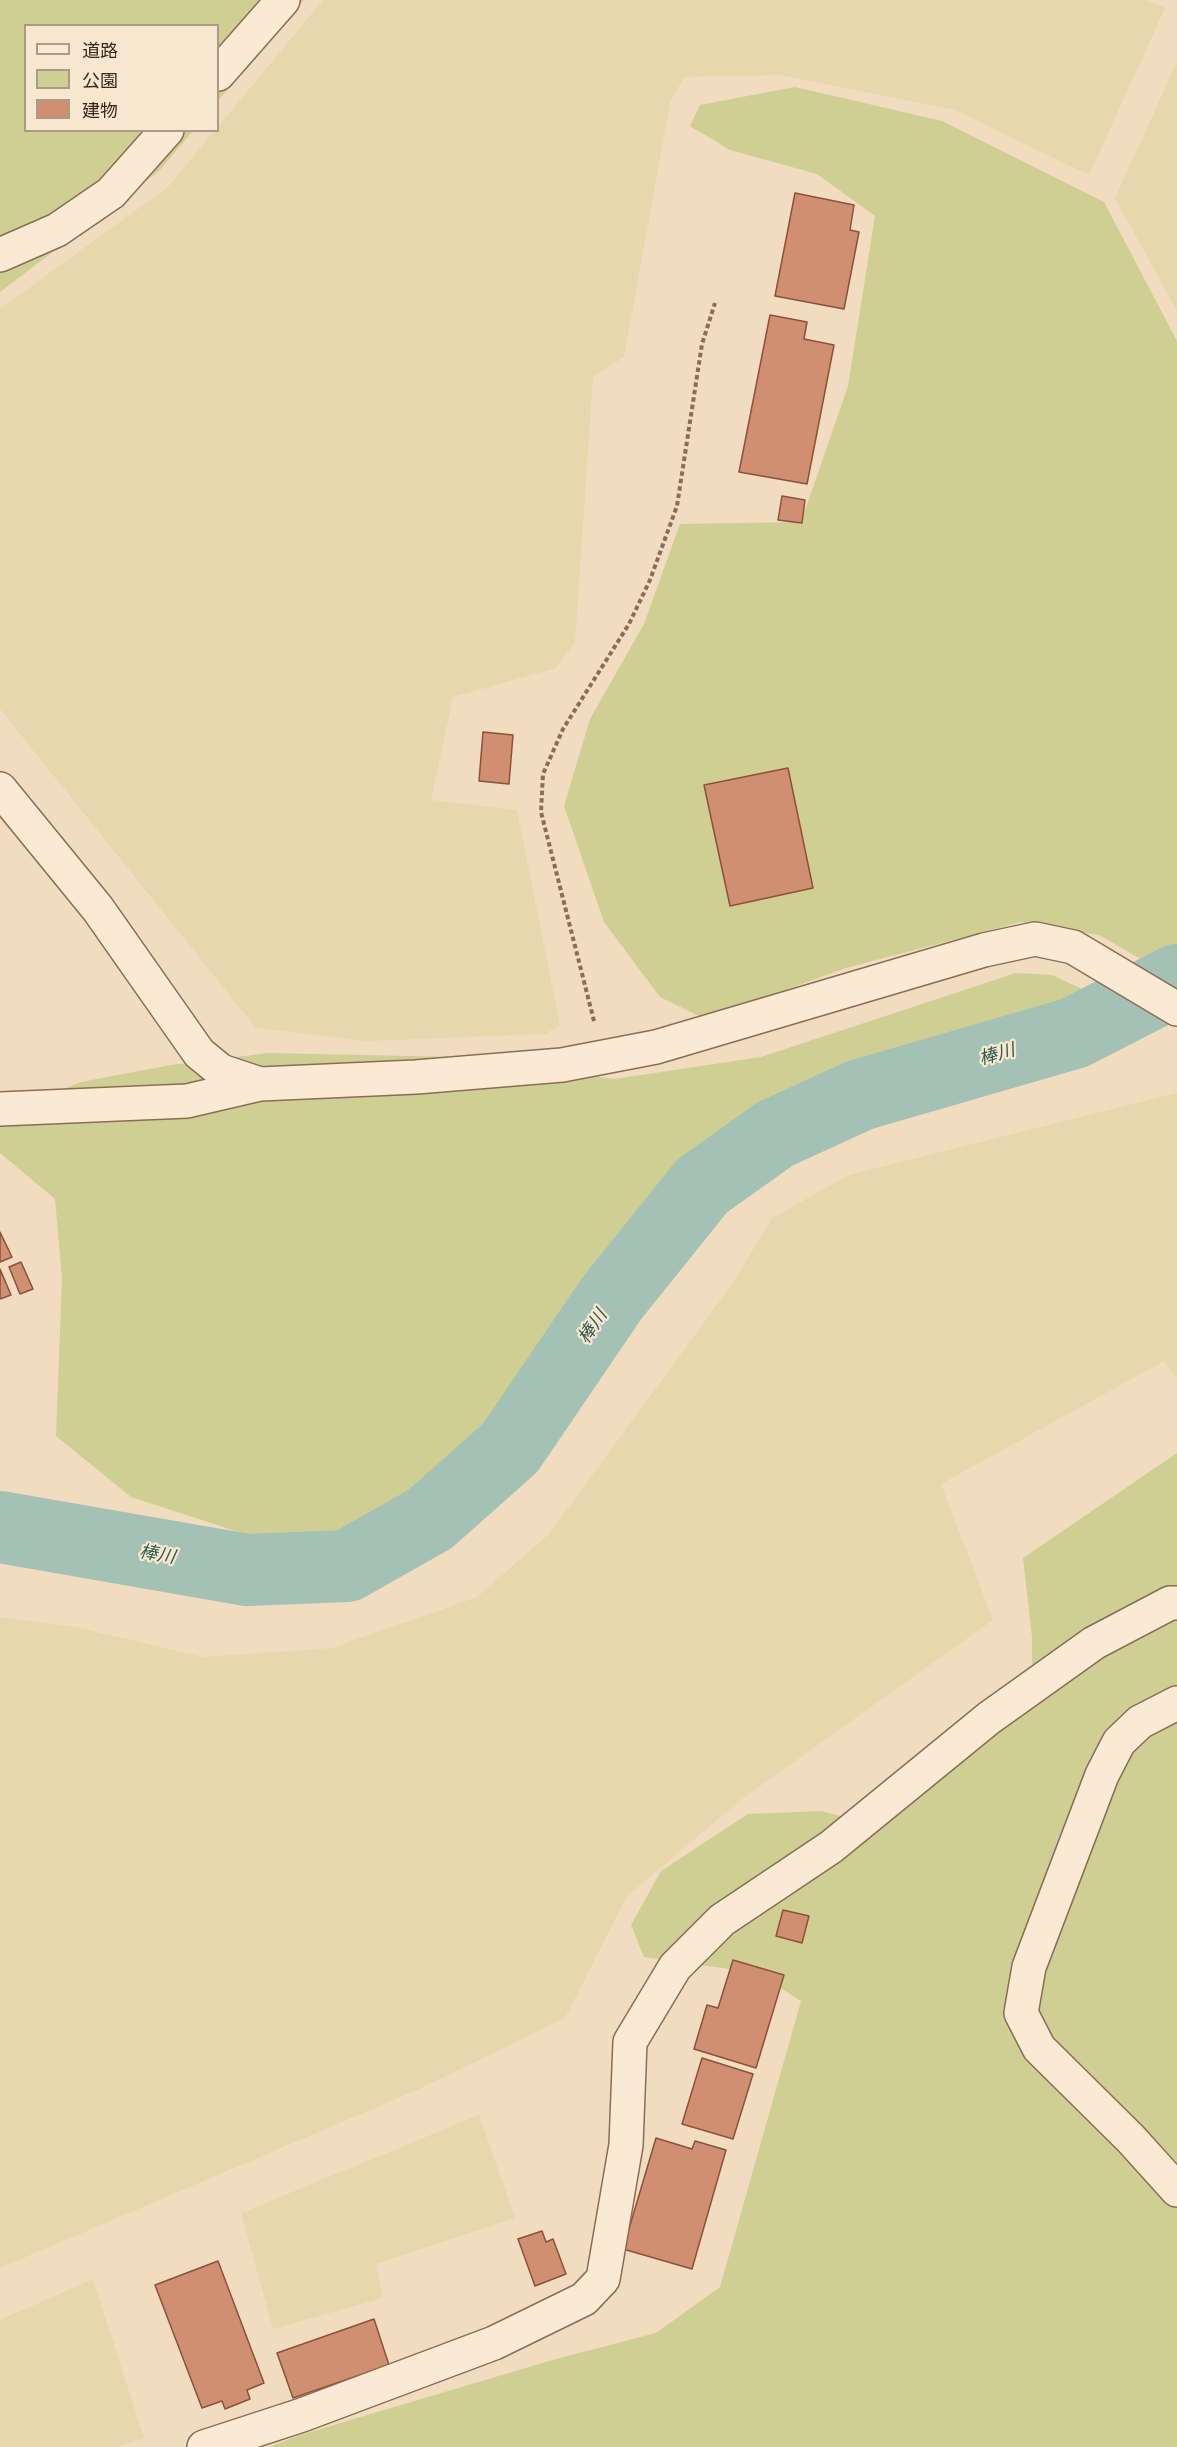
<!DOCTYPE html>
<meta charset="utf-8">
<style>
body{margin:0}
#map{position:relative;width:1177px;height:2447px;overflow:hidden;background:#f1dcbf;font-family:Bitter,"Noto Sans JP",serif}
canvas{display:block}
.legend{position:absolute;left:24px;top:24px;width:195px;height:108px;box-sizing:border-box;background:#f8e7cf;border:2px solid #ac9a87;margin:0;padding:8px 10px;list-style:none;font-size:18px;color:#39271c}
.legend li{display:flex;align-items:center;gap:12px;height:30px}
.legend b{width:30px;border:2px solid #ac9a87}
</style>
<div id="map">
<canvas width="1177" height="2447"></canvas>
<ul class="legend">
<li><b style="height:8px;background:#fbead3"></b>道路</li>
<li><b style="height:16px;background:#cfcf93"></b>公園</li>
<li><b style="height:16px;background:#d18f72"></b>建物</li>
</ul>
</div>
<script>
const c = document.querySelector('canvas').getContext('2d');
c.lineJoin = 'round';
function paint(path, color) { c.fillStyle = color; c.fill(path, 'evenodd'); }
function trace(path, color, width, dash) { c.strokeStyle = color; c.lineWidth = width; c.lineCap = dash ? 'butt' : 'round'; c.setLineDash(dash || []); c.stroke(path); }
function label(font, color, halo, rows, align = 'center') {
  c.font = font + ' Bitter,"Noto Sans JP",serif'; c.lineWidth = 4.5; c.setLineDash([]); c.textBaseline = 'middle'; c.strokeStyle = halo; c.fillStyle = color; for (const [text, x, y, turn = 0] of rows) {
    c.save(); c.translate(x, y); c.rotate((+turn || 0) * Math.PI / 180); c.textAlign = isNaN(turn) ? turn : align; if (halo) c.strokeText(text, 0, 0); c.fillText(text, 0, 0); c.restore();
  }
}
const farmland = new Path2D(`
 M323,0H1145L1165,8L1089,175L955,110L780,75L684,77L670,103L624,357L593,377L575,642L556,668L453,697L431,800L517,810L560,1025L545,1034L367,1041L256,1028L0,709V309L168,187L214,131L218,130V127Z
 M1177,62V311L1115,198Z
 M1177,1093V1378L1164,1361L941,1484L993,1620L742,1799L627,1896L565,2018L419,2089L0,2268V1617L75,1627L203,1657L332,1648L477,1597L549,1534L733,1283L772,1218L849,1175Z
 M479,2115L515,2218L376,2264L383,2298L273,2329L241,2213Z
 M93,2279L144,2438L117,2447H0V2320Z`);
const green = new Path2D(`
 M0,0H304L218,101V26H26V130L193,131L159,171L0,292Z
 M795,87L942,121L1104,202L1177,341V980L1099,935L1021,922L846,968L705,1019L660,997L604,922L564,806L590,719L644,624L680,524L801,522L848,386L875,216L817,174L730,150L690,126L700,105Z
 M1016,973L1052,975L1097,996L1099,1008L1062,1023L876,1078L786,1113L703,1167L629,1248L499,1431L440,1488L360,1539L263,1540L131,1497L56,1436L62,1278L55,1199L0,1153V1113L81,1082L171,1065L268,1053L457,1057L614,1079L761,1057Z
 M1177,1453V2447H269L300,2435L556,2359L656,2333L720,2287L801,2001L757,1973L644,1957L631,1925L661,1871L748,1814L821,1811L879,1826L1032,1702V1637L1023,1558Z`);
const river = new Path2D(`
 M0,1527L247,1570L347,1566L430,1519L510,1448L612,1298L702,1186L775,1134L860,1095L1074,1033L1177,980`);
const building = new Path2D(`
 M795,193L854,205L850,230L859,232L844,309L775,296Z
 M770,315L807,322L804,339L834,345L807,484L739,472Z
 M782,496L805,500L802,523L778,520Z
 M483,732L513,735L509,784L479,781Z
 M788,768L813,888L730,906L704,785Z
 M0,1232L12,1257L0,1262Z
 M21,1262L33,1289L20,1294L9,1267Z
 M0,1269L11,1295L0,1299Z
 M783,1910L809,1916L802,1943L776,1936Z
 M733,1960L784,1975L756,2068L694,2049L707,2005L718,2008Z
 M702,2058L753,2074L733,2139L682,2124Z
 M656,2138L692,2149L695,2141L726,2150L692,2269L623,2249Z
 M542,2231L546,2242L553,2239L566,2274L535,2286L518,2239Z
 M218,2261L264,2383L247,2390L250,2399L225,2409L222,2401L202,2408L155,2285Z
 M374,2319L389,2365L293,2398L277,2353Z`);
const path = new Path2D(`
 M594,1021L541,812L543,774L563,729L629,624L650,580L677,506L702,344L715,303`);
const minor = new Path2D(`
 M218,74L283,0
 M0,255L57,230L111,193L167,130
 M0,789L98,909L199,1053L221,1071L260,1084
 M0,1109L187,1101L260,1084L416,1077L562,1065L656,1047L984,950L1035,939L1073,947L1177,1009
 M1177,1703L1140,1722L1119,1742L1102,1775L1029,1967L1021,2013L1039,2048L1131,2139L1177,2190
 M204,2447L302,2415L494,2343L584,2299L603,2279L626,2145L630,2042L675,1967L722,1920L831,1847L989,1718L1094,1643L1170,1603H1177`);
const waterNames = [
 ["棒川",997,1055,-16],
 ["棒川",593,1327,-56],
 ["棒川",157,1555,10]
];
paint(farmland, '#e7d7ac');
paint(green, '#cfcf93');
trace(river, '#a3c2b5', 72);
paint(building, '#d18f72');
trace(building, '#8b513b', 1.5);
trace(minor, '#8b6c56', 36);
trace(path, '#8b6c56', 4, [4.5, 3]);
trace(minor, '#fbead3', 33);
label('italic 18px', '#2a5a51', '#f8e7cf', waterNames);
</script>
